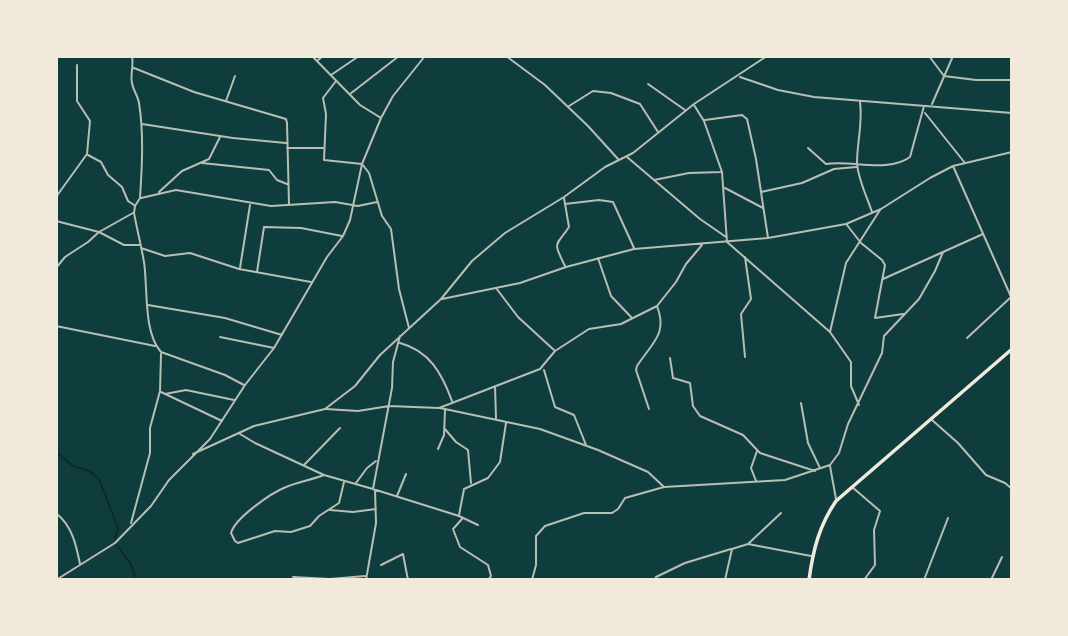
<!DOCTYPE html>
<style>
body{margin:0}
#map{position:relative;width:1068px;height:636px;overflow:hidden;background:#0f3d3e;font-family:"Fira Sans",sans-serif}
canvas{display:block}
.frame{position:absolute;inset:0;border:58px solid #f1e9da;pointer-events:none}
</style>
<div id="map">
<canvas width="1068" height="636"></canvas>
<div class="frame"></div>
</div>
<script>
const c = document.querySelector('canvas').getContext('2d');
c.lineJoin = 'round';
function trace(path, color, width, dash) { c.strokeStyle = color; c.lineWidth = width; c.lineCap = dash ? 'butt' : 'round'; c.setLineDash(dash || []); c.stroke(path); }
const stream = new Path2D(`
 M56,452L73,466L89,471L99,479L118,528L115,539
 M116,544L130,563L137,580`);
const minor = new Path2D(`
 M132,56C134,67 130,74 132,83C133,90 138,96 139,103C144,134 142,167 140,198L135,206L134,213C137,229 141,245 144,262C148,288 143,332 161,352L225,375L244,385
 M312,56L360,105L381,118
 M506,56L545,85L588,126L618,159
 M929,56L944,76L976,80H1012
 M318,60L323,56
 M134,68L194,92L286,119L287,123L289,205
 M331,75L359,56
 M740,77L778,90L814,97L1012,113
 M336,81L323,98L326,114L324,160L362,164L369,173L382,216L391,229L399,289L409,328
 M648,84L685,110
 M350,94L399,56
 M226,101L235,76
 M860,102C863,123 857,142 857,163C858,179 867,197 872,212
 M932,104L953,56
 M694,105L704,121L722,172L727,242L830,332L851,362V386L859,405
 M569,106L593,91L611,93L640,104L658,132
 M925,113L965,163
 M705,120L742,115L747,119L756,159L768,238
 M142,124L233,138L286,143
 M287,148H323
 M808,148L826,164C852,160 888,173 910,157L924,106
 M88,155L101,162L108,175L122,187L128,201L134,205
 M627,157L700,219L726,237
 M202,163L269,170L277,180L287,184
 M953,166L1012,299
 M654,180L689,173L721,172
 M725,188L763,208
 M159,192L182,171L209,159L220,137
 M761,192L802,183L834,169L856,167
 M56,197L87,154L90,121L77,101V65
 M141,198L176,190L271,206L335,202L358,206L377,202
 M564,198L569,227C556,247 552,240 565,266
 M565,204L599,200L613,202L634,248
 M56,221L99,232L124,245H139
 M847,225L861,243L882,260L885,265L875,318L903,314
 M141,248L165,256L190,253L239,269L311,282
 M598,258L611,296L632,318
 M56,268L65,257L88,242L99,232L133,213
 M240,268L250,205
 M257,272L264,227L301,228L342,236
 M883,279L983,234
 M496,288L518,317L554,350
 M442,299L520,283L566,267L634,249L768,238L846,224L881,209L930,178L953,166L1012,152
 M148,305L225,318L282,335
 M56,326L155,346
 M830,332L846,263L880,210
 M220,337L274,348
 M967,338L1010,298
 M400,343C430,351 442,374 452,401
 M745,357L741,314L751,299L745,257
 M670,358L673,378L690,383L693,406L700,416L743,435L760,453L815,471
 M544,370L555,407L574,415L586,445
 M495,386L496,418
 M161,392L222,421
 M165,394L186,390L234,400
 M801,403L808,443L820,468
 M440,408L540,429L598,450L648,472L663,486
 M326,409L358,411L389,406L439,408L540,369L555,351L589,329L621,324L657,306L676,282L686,264L702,245
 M649,409L636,370L637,366C652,343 668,334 657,306
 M932,420L958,443L986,475L1005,483L1012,489
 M444,428L456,442L468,450L471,483
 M240,434L255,443L324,475L373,489L459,516L478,525
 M438,449L444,435L445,410
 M193,454L254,426L325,409L355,386L380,355L441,299L472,261L505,233L564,197L605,167L633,153L694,104L767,56
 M304,465L340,428
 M830,466L836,499
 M324,475C311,480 298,482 286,487C271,493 235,518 231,533L235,541L238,543L275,531L291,532L310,526L319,516L339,503L344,482
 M756,481L751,468L757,451
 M356,483L367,468L376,461
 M852,487L880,511L874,530L875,565L864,580
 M373,489L392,388L393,362L400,336
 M397,496L406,474
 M330,510L353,512L376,509
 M56,513C72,526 76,544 80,564
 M459,515L464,489L488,478L500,462L506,423
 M462,519L453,529L460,547L488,565L491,576L488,580
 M131,523L150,453V428L160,391L161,354
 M748,544L811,556
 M381,565L403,554L408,580
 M293,577L330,579L365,576
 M56,580L115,543L151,506L169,480L210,439L245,385L274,348L327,257L343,236L350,220L362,164L381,118L393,96L425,56
 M366,580L376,523L375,490
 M532,580L536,565V536L545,526L584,513H612L618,509L625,498L664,487L785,480L830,465L839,453L848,424L882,353L884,336L919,299L935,271L943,252
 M609,580L634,579
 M655,580L656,577L685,563L731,549
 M725,580L732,549L748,544L781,513
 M924,580L948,518
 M991,580L1002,557`);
const primary = new Path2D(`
 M809,580C813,550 819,526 836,501L1012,349`);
trace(stream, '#0a2a2b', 2);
trace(minor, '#b8beb3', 2);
trace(primary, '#f1e9da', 3.5);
</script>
